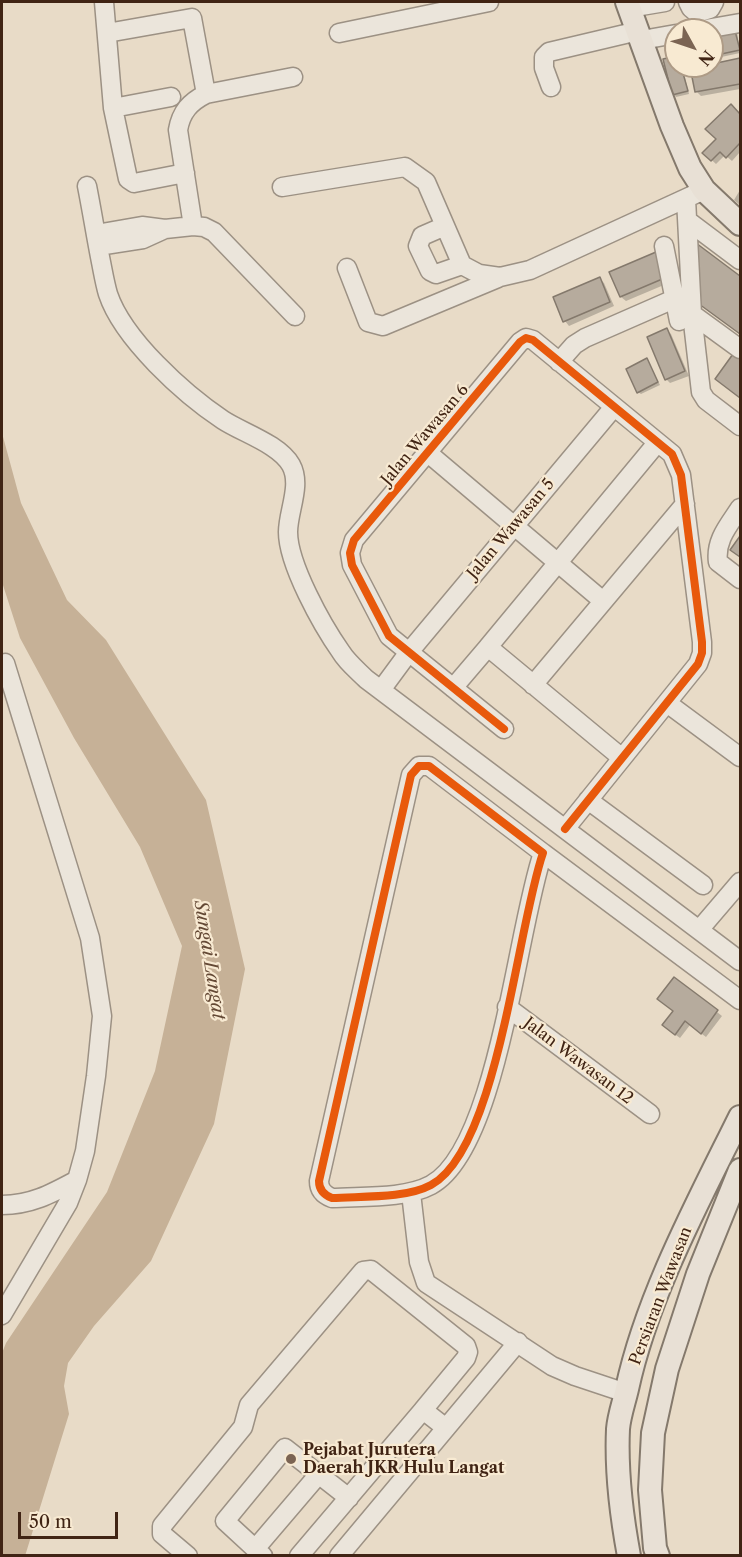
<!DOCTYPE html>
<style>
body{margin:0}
#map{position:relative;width:742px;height:1557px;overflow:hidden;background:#e8dbc7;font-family:"Libre Caslon Text",serif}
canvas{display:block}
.frame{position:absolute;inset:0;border:3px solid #402414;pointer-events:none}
.north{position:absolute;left:664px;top:18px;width:60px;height:60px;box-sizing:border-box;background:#f8ead2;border:2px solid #ae9b86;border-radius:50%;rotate:130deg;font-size:16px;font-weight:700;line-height:24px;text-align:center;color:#402414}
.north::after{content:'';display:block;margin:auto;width:21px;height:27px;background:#7b6453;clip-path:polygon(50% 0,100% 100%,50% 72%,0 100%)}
.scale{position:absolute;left:18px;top:1512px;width:100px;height:27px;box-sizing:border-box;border:3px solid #402414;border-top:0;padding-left:8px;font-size:18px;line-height:21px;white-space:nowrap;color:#402414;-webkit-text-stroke:4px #f8ead2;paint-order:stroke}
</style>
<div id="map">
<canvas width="742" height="1557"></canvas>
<div class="frame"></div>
<div class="north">N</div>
<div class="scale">50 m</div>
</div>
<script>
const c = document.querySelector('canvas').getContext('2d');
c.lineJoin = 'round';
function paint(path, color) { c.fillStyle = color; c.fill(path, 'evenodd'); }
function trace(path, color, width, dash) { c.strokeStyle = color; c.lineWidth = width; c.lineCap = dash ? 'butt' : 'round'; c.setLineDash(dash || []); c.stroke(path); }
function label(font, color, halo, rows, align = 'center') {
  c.font = font + ' "Libre Caslon Text",serif'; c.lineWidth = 4.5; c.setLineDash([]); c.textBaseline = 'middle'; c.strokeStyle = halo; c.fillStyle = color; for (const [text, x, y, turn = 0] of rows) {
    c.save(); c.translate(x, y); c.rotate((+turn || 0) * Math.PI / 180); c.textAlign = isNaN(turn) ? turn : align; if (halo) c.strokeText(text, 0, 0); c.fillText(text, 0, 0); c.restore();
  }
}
const water = new Path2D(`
 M2,433L21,503L67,600L106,640L206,800L245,969L214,1124L151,1261L94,1326L68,1363L64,1386L69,1414L25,1556L2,1555V1353L6,1343L107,1192L155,1071L182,946L140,847L74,738L20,638L2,582Z`);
const shadow = new Path2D(`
 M737,32L740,53L712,59V34Z
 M676,57V66H682L689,94L676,97L674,94Z
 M740,60V89L701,96L696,91L692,69Z
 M731,106L740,116V152L732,161L725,155L716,164L704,153L718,140Z
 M740,190V205L734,200Z
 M698,246L740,278V334L707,310Z
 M656,254L671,282L626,301L621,297L611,273Z
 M599,278L604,283L614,306L569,326L565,321Z
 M667,330L671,334L689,376L670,383L666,379Z
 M647,360L660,385L641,394L638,392Z
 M675,979L722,1016L706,1037L690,1025L680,1038L669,1030L675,1012Z`);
const building = new Path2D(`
 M734,27L740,50L712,56V32Z
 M676,56V66H681L688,91L672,95L663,59Z
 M740,58V84L695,92L690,67L712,66V64Z
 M731,104L740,114V143L726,158L720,152L711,161L702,153L716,139L705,129Z
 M696,243L740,276V334L699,304Z
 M656,252L667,277L620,297L609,272Z
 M600,277L610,302L563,322L553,297Z
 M667,328L685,371L665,380L647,337Z
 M733,354L740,359V398L715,379Z
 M647,358L658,382L637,393L626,369Z
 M740,536V557L730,550Z
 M674,977L718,1010L701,1034L685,1021L675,1035L662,1025L673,1011L657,999Z`);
const minor = new Path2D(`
 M104,2L113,108L128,179L134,183L185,173
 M688,2L691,8L697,13L710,9L714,2
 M629,8L665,2
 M700,30L740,23
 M107,33L192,18L206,94
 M339,33L489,2
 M642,40L676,34
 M551,87L544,68V57L549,52L638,31
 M113,108L171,97
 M87,186C92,211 96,237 101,262C103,272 105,284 108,294C123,339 184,394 223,420C243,433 279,444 291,465C302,485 288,511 288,532C288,564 322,625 341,652C347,662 357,670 366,679L740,961
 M282,187L405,167L426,182L462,265L479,274L500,277L530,270L704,190
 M686,199L692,314L701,392L706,400L740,426
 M688,221L740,260
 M193,226L178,130C181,112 190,102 206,94L293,77
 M445,226L422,236L418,246L430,271L436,274L462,265
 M96,234L142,226L165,229L193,226L204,227L214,232L295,316
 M98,246L143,239L165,229
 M664,246L679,321
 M347,268L368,322L383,326L498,278
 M692,314L740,349
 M559,362L574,345L585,338L674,299
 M428,453L603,601
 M740,508C729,525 715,540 718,562L740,579
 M488,647L657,443
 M533,685L685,504
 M453,688L488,647L622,758
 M381,690L409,652L614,407
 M667,703L740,757
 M504,729L389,636L352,565L350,553L354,540L520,342L526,338L533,340L672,454L681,475L702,642V653L698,664L565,829
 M419,766H429L543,853C517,927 498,1149 431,1185C405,1199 361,1196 332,1198C324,1195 319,1190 319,1181L411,775Z
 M588,800L703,885
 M543,853L740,1000
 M699,930L740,882
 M507,1007L650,1114
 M411,1193L419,1262L426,1283L552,1366L575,1376L626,1393
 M2,1205C31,1205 51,1194 77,1180
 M2,1315L68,1203L77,1180L85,1151L96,1076L102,1016L90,938L5,663
 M255,1549L319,1474
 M188,1556L162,1534V1526L243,1427L249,1405L363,1271L371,1270L466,1346L468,1352L466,1358L423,1410L446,1428
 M263,1556L225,1521L285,1448L349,1498
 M299,1556L423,1410
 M339,1556L518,1342`);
const major = new Path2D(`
 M627,2L672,126L690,168L704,190L740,224
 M629,1556C621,1513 616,1472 618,1429C619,1416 624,1402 627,1389C647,1296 698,1202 740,1117
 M658,1556L655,1548L650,1490L653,1433L667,1369L698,1274L740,1170`);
const cycleway = new Path2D(`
 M504,729L389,636L352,565L350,553L354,540L520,342L526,338L533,340L672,454L681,475L702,642V653L698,664L565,829
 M419,766H429L543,853C517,927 498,1149 431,1185C405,1199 361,1196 332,1198C324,1195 319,1190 319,1181L411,775Z`);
const markers = [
 [291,1459,6,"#7b6453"]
];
const streetNames = [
 ["Jalan Wawasan 6",425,435,-50],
 ["Jalan Wawasan 5",511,529,-50],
 ["Jalan Wawasan 12",578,1061,37],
 ["Persiaran Wawasan",661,1296,-69]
];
const poiNames = [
 ["Pejabat Jurutera",303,1450],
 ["Daerah JKR Hulu Langat",303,1468]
];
const waterNames = [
 ["Sungai Langat",209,960,81]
];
paint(water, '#c6b197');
paint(shadow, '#0003');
paint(building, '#b6ab9d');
trace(building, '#84796c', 1.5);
trace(minor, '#9c9184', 21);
trace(major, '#84796c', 26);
trace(minor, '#ebe5db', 18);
trace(major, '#e8e0d5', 22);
trace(cycleway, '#e8590c', 8);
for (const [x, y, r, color] of markers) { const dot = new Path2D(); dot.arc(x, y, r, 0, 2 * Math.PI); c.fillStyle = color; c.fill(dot); trace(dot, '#f8ead2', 2); }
label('16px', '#402414', '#f8ead2', streetNames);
label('bold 16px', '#402414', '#f8ead2', poiNames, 'left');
label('italic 18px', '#644935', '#f8ead2', waterNames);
</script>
